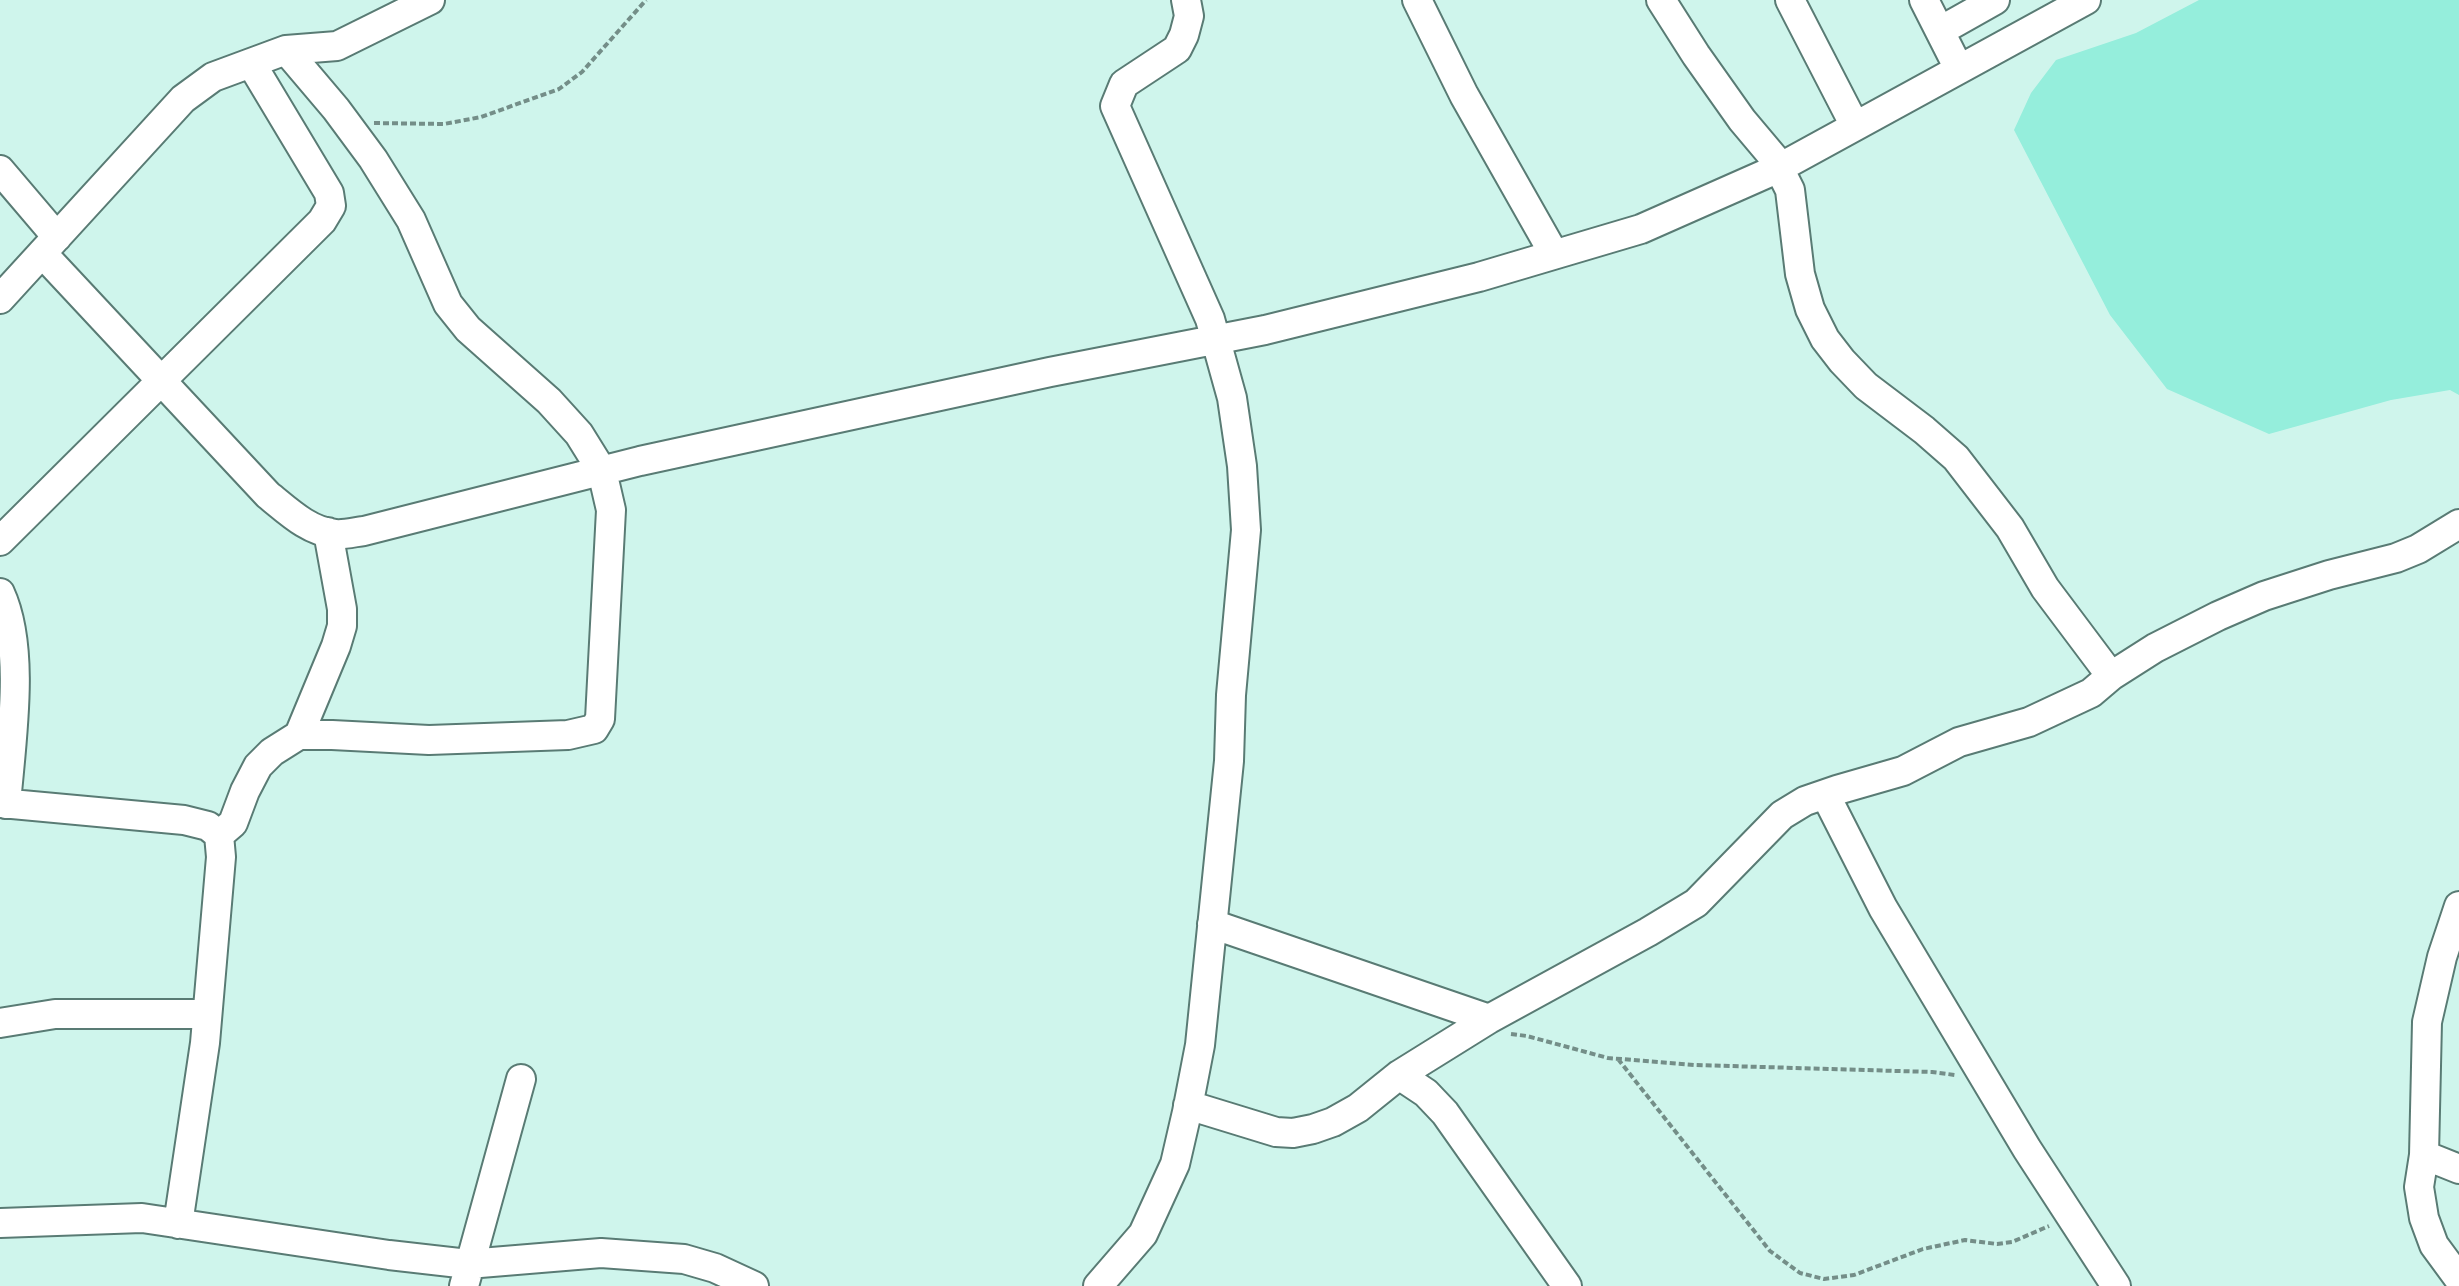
<!DOCTYPE html>
<style>
body{margin:0}
canvas{display:block;background:#cff5ec}
</style>
<canvas width="2459" height="1286"></canvas>
<script>
const c = document.querySelector('canvas').getContext('2d');
c.lineJoin = 'round';
function paint(path, color) { c.fillStyle = color; c.fill(path, 'evenodd'); }
function trace(path, color, width, dash) { c.strokeStyle = color; c.lineWidth = width; c.lineCap = dash ? 'butt' : 'round'; c.setLineDash(dash || []); c.stroke(path); }
const green = new Path2D(`
 M2199,0H2459V395L2450,390L2391,400L2269,434L2167,389L2110,315L2014,130L2031,93L2056,60L2136,33Z`);
const path = new Path2D(`
 M374,123L444,124L481,117L559,89L582,72L646,0
 M1511,1034L1527,1036L1608,1058L1695,1065L1932,1072L1955,1075
 M1618,1059L1770,1251L1800,1273L1824,1279L1854,1275L1923,1249L1965,1240L1997,1244L2012,1242L2049,1226`);
const minor = new Path2D(`
 M1417,0L1464,95L1554,254
 M1661,0L1696,55L1742,120L1774,158L1790,190L1800,274L1810,309L1825,339L1842,361L1866,386L1924,430L1956,458L2010,528L2045,588L2111,676
 M1790,0L1855,126
 M1924,0L1959,69
 M1940,31L1995,0
 M286,50L336,109L373,159L411,220L448,304L468,329L549,401L579,434L602,471L611,510L600,719L594,729L568,735L429,740L332,735H299
 M0,170L57,237
 M42,253L268,495C288,511 308,531 335,534C344,535 355,532 364,531L640,461L1050,372L1265,330L1479,277L1641,229L1779,168L2086,0
 M0,299L183,99L213,77L286,50L337,46L430,0
 M0,541L322,221L331,206L329,193L251,63
 M0,593C26,649 11,742 6,804
 M1825,794L1883,908L2027,1149L2116,1286
 M0,803L184,820L208,826L219,835L221,857L205,1043L178,1224
 M219,835L233,823L245,791L258,766L272,752L299,735L336,646L342,626V609L328,532
 M2459,906L2442,957L2427,1022L2424,1155L2419,1187L2424,1218L2434,1245L2459,1279
 M1212,924L1489,1019
 M0,1023L55,1014H207
 M1399,1075L1426,1093L1445,1113L1567,1286
 M1188,1105L1276,1132L1293,1133L1313,1129L1333,1122L1358,1108L1399,1075L1489,1019L1648,932L1696,903L1782,815L1805,801L1837,790L1903,771L1959,742L2029,722L2091,693L2111,676L2155,648L2218,616L2264,596L2329,575L2396,558L2418,549L2459,524
 M2424,1155L2459,1169
 M0,1223L142,1218L389,1255L468,1264L601,1253L684,1259L715,1268L754,1286
 M464,1286L521,1079
 M1098,1286L1143,1234L1175,1164L1187,1112L1200,1045L1229,761L1231,695L1246,530L1242,466L1232,398L1210,319L1115,106L1124,84L1177,49L1184,35L1189,16L1186,0`);
paint(green, '#95eedc');
trace(minor, '#597b74', 32);
trace(path, '#748e88', 4, [6, 3]);
trace(minor, '#fff', 28);
</script>
